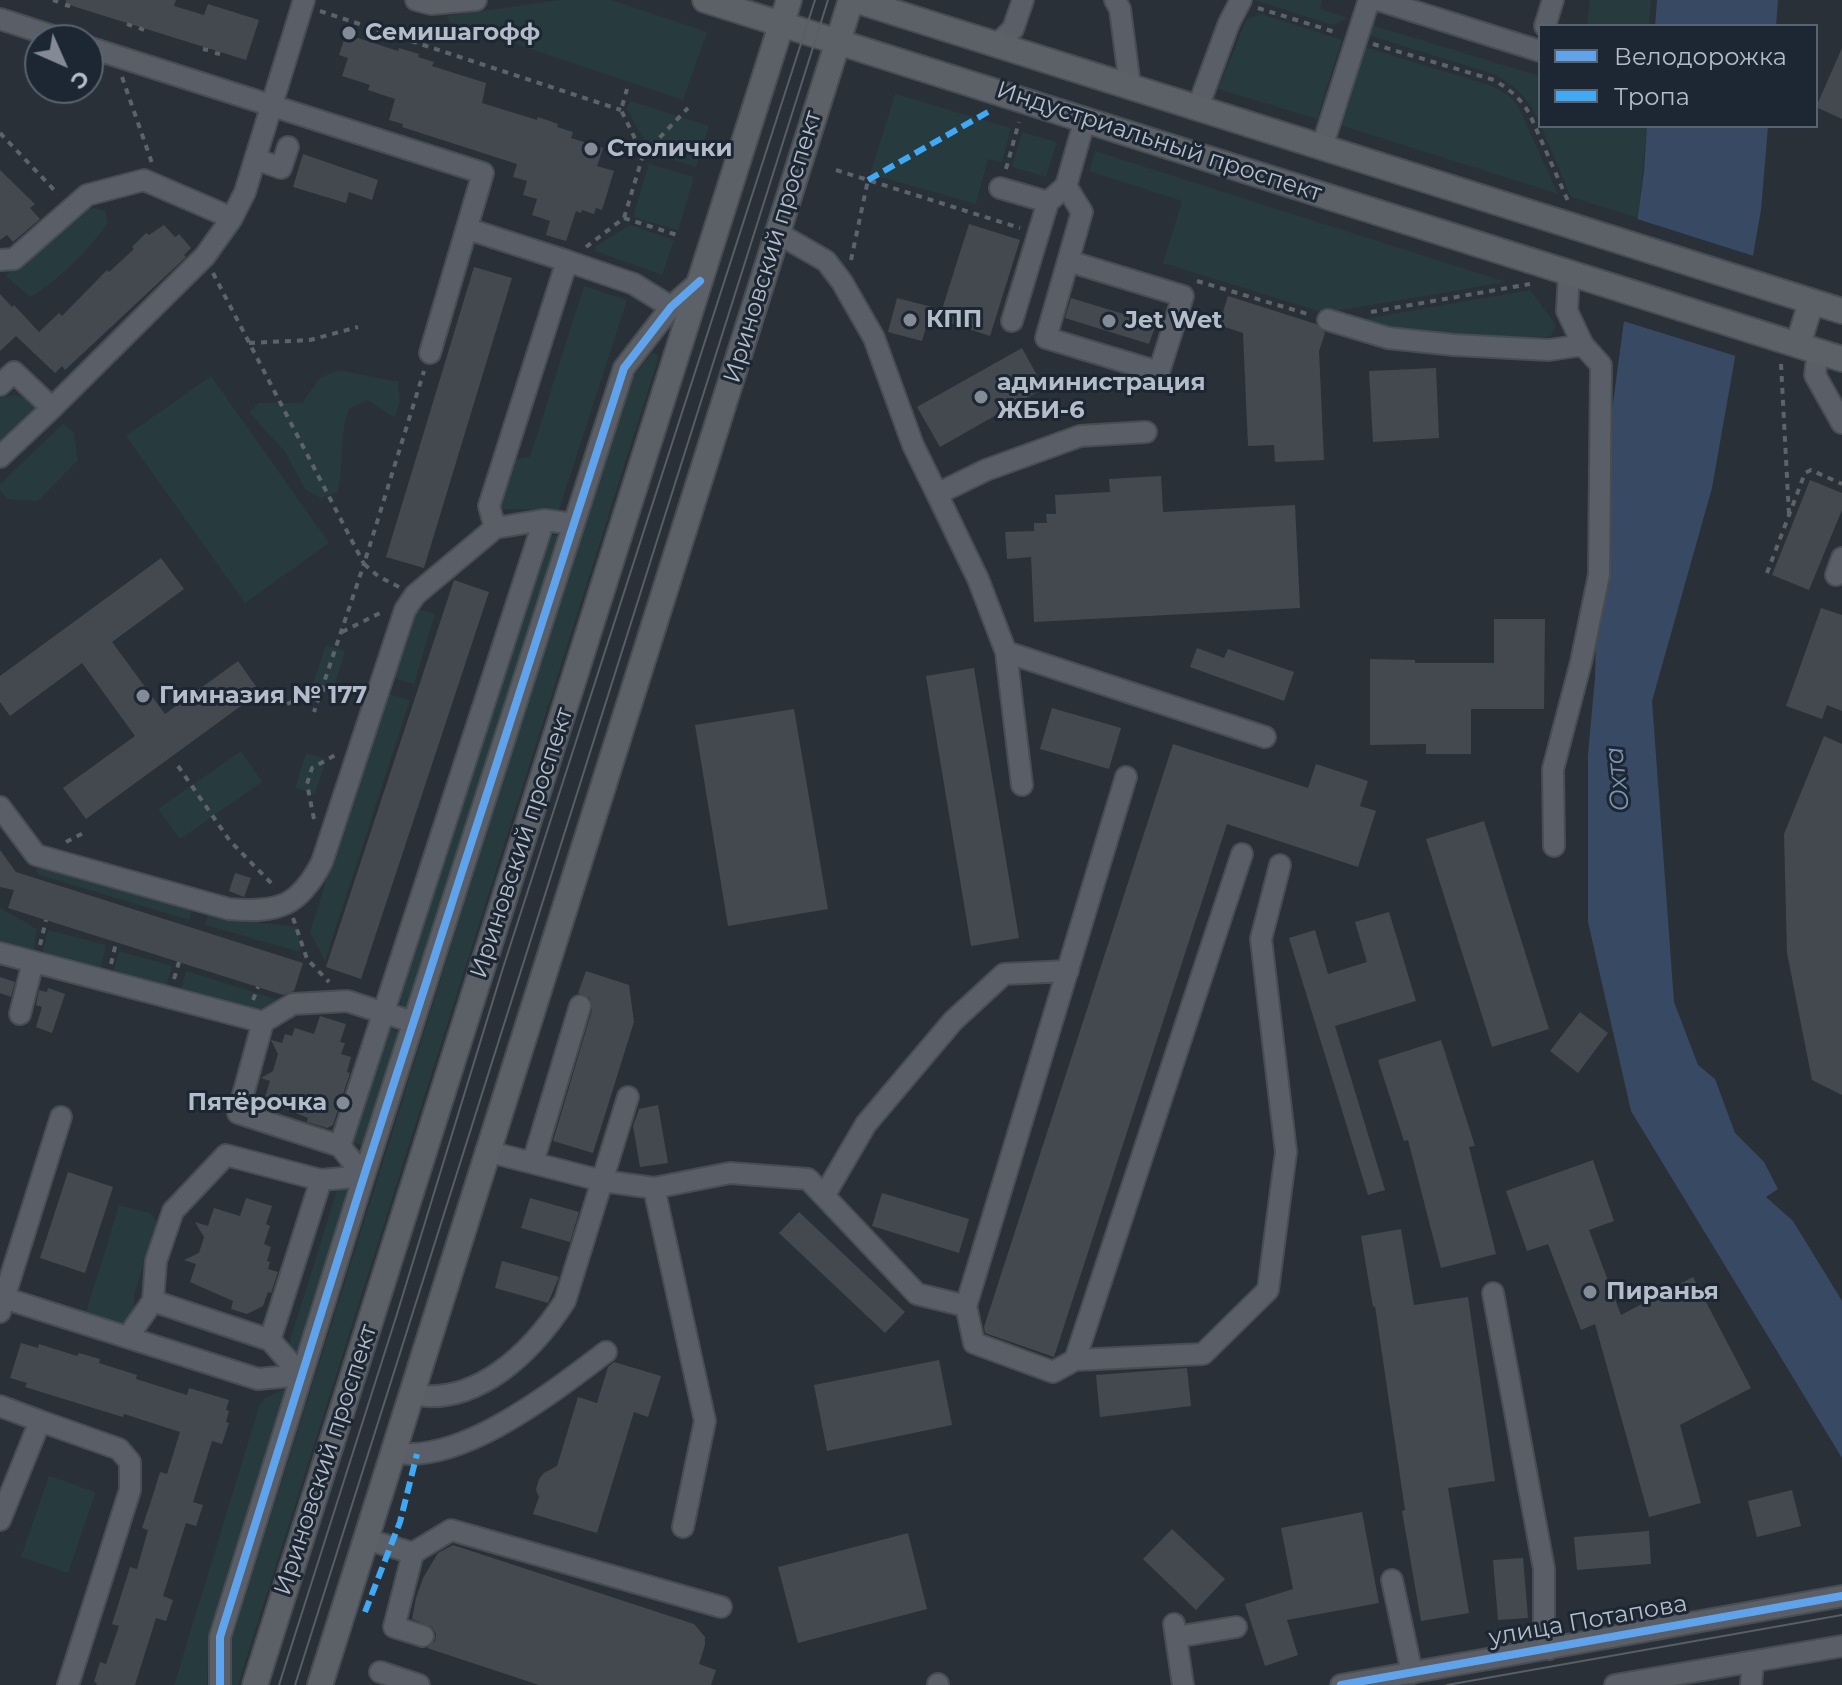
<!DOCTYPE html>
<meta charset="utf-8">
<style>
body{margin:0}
#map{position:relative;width:1842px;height:1685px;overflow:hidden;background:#2a3038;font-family:Montserrat,sans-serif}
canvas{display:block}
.legend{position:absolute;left:1538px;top:24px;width:280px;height:104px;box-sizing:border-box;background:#1d2633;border:2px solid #59626f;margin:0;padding:10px 14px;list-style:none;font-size:24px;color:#b4bcc9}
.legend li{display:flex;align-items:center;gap:16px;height:40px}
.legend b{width:40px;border:2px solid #59626f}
.north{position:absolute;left:24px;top:24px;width:80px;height:80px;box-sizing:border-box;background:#1d2633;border:2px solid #59626f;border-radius:50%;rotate:135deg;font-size:22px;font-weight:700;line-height:32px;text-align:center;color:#b4bcc9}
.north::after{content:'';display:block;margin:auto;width:28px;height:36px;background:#848b96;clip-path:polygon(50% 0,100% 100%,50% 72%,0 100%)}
</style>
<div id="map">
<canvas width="1842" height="1685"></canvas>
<ul class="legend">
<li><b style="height:10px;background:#60a3ed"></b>Велодорожка</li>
<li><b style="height:10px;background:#3fa9f5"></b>Тропа</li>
</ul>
<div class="north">С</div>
</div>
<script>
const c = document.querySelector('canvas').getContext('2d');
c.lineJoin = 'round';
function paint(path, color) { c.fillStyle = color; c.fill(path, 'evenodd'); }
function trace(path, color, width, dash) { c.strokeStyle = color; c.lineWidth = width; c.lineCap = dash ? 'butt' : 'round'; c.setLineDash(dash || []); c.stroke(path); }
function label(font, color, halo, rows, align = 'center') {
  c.font = font + ' Montserrat,sans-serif'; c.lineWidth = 6; c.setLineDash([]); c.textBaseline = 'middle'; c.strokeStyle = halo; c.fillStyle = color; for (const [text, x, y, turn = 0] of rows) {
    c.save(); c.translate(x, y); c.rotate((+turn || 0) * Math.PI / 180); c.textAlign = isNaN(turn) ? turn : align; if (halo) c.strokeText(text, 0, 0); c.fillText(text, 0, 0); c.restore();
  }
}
const green = new Path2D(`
 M559,0H611L707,32L683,100L450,22L446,16Z
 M1254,0H1322L1320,9L1348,18L1333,25Z
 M1590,0H1651L1649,26H1587Z
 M1261,14L1342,40L1317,119L1218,89L1246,20Z
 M1371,25L1540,76V124C1530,100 1518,88 1496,75L1368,35Z
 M1364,47L1492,86L1508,95L1518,106L1558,194L1340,125Z
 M895,94L1011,128L1002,162L988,159L976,204L870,174Z
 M630,101L709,126L696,167L651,153L627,109Z
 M1541,126H1647L1638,218L1571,197Z
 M1022,132L1057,142L1046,177L1012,167Z
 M1095,151L1506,282L1325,313L1163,263L1182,201L1089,171Z
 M649,164L694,177L678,230L633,217Z
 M94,208L105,211L108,223C88,250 59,281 30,297L6,276L15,263L70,215Z
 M630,225L674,240L662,275L595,251L596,246Z
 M584,286L627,300L559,510L503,509L499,506L511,460L530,457Z
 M1530,290L1556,325L1550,337L1454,336L1347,322Z
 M652,353L658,355V359L238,1685H230L231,1642L628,387L636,373Z
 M338,370L398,382L400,401L395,418L367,400L349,409C339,436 344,463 338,492L320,498L305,489L285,452L249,412L259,403H302L320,378Z
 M211,376L329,543L245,603L126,436Z
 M14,395L33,400L39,410L0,449V398Z
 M63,424L74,433L78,460L38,501L8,499L0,491V484Z
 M556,535L558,540L408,1010L402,1008L399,998L545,542L550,536Z
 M411,607L435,614L414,684L390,677Z
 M326,645L345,651L333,690L313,684Z
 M385,693L410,700L325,961L310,932Z
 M241,751L262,782L180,839L158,809Z
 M306,753L326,759L315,794L295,788Z
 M42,861L194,904L189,920L40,875L36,871Z
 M0,908L37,929L33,953L0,944Z
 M210,908L262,923L298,927L300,952L205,925Z
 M48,930L106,945L100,970L42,954Z
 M119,951L172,966L166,988L113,973Z
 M186,971L276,999L269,1011L255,1016L180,993Z
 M389,1029L401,1032L365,1145L351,1143Z
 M338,1187L351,1191L297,1360L287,1350Z
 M119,1205L150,1213L157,1222L134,1295V1314L126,1329L85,1316Z
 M287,1388L209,1635L207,1685H174L260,1404L265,1398Z
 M49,1476L96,1492L68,1573L21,1557Z`);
const water = new Path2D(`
 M1657,0H1778L1776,26H1655Z
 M1647,126H1768L1761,210L1712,488L1652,701L1674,1002L1698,1065L1715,1079L1735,1133L1764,1162L1778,1189L1766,1197L1793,1221L1842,1301V1458L1631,1111L1588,922V754L1595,678L1599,508L1644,171Z`);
const pier = new Path2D(`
 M1634,218L1757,257L1739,357L1620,320Z`);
const building = new Path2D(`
 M66,0H176L174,6L204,15L208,4L259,20L246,60L66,4Z
 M346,34L398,51L399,48L419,54L418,57L434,62L432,66L486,83L482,103L537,120L538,117L558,124L557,127L573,132L571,138L603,148L597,166L614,171L602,210L596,208L594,214L582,210L581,213L576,211L566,241L546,235L550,221L532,215L537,199L523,195L527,181L513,177L517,164L402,127L403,124L389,120L395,99L368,90L370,85L342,76L348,58L339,55Z
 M1842,48V119L1816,107Z
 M303,154L378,180L372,200L349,192L346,203L293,187Z
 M0,170L35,204L30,208L40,219L13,242L7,235L0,240Z
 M969,224L1020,240L990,336L939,319Z
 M164,225L175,237L179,234L191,248L184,255L186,257L65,370L62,366L55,373L16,336L0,351V294L12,307L14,305L39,332L59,313L62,316L107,270L109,272L134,249L132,247L146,233L149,235Z
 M474,267L512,278L424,568L386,557Z
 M1228,296L1316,324L1325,333L1319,351L1324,460L1275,462L1274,445L1248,446L1243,333L1219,325Z
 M897,298L932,307L922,341L888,332Z
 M1071,298L1156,324L1149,344L1065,318Z
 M1022,348L1044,388L940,447L917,407Z
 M1436,368L1439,438L1373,442L1369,371Z
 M1161,476L1163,512L1295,505L1300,608L1034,622L1031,557L1007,559L1005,532L1034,531V523H1047L1046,514H1056L1055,495L1110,492L1109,479Z
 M1810,480L1842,493V510L1809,590L1772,575Z
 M161,558L184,589L112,642L165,714L238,661L260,692L86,819L63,788L135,736L82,663L10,716L0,702V676Z
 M454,580L489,592L361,979L326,967Z
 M1821,608L1842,615V711L1827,705L1822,719L1786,706Z
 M1494,619H1545L1544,709H1471V754H1426V744L1370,745V659L1415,660V663H1494Z
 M1197,648L1224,658L1228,649L1294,672L1284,701L1190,667Z
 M974,668L1019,938L971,946L926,676Z
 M1052,708L1121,728L1109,769L1040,749Z
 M794,709L828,909L728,926L695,725Z
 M1824,736L1842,744V1095L1812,1080L1787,953L1784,834Z
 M1173,744L1308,788L1316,764L1368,781L1360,806L1376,811L1358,867L1227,824L1054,1357L985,1333L984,1327Z
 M1484,821L1549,1029L1492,1047L1426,839Z
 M0,850L16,872L303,963L294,991L283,995L8,908L14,890L0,887Z
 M235,873L251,878L244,897L229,891Z
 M1389,912L1416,1001L1335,1026L1385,1190L1368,1195L1289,938L1315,930L1328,974L1367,962L1355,922Z
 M586,971L629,985L634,1022L593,1153L553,1141L592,1010L590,998L578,993Z
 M0,977L15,982L11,997L0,993Z
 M48,988L65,994L52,1033L36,1027L42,1007L36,1005L39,990L47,992Z
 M1580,1012L1608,1033L1578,1073L1550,1051Z
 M320,1016L346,1024L340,1042L345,1043L341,1054L351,1057L347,1072L350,1073L333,1125L327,1128L307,1122L308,1118L264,1100L270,1081L261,1078L273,1071L278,1054L271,1040L282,1043L285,1034L292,1036L295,1028L314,1034Z
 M1441,1040L1475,1146L1469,1147L1496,1254L1441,1268L1408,1140L1404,1141L1378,1060Z
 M658,1105L668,1163L640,1167L633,1126L639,1109Z
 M1593,1160L1614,1221L1589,1230L1621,1315L1693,1277L1751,1388L1680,1425L1701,1503L1649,1517L1595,1324L1581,1330L1548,1244L1527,1251L1506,1191Z
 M68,1172L113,1187L85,1273L40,1258Z
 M882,1193L969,1219L959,1253L872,1226Z
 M246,1198L272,1206L266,1224L270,1226L264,1244L271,1247L267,1261L270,1262L268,1269L278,1272L271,1293L268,1292L263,1306L247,1314L231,1309L233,1301L190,1282L196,1264L184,1260L199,1253L204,1237L195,1222L208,1226L214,1208L240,1216Z
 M530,1198L579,1212L570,1242L521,1228Z
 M799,1212L905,1312L885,1333L779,1233Z
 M1401,1229L1414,1305L1468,1297L1495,1481L1448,1488L1469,1613L1421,1621L1402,1511L1405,1510L1375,1306L1373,1307L1361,1236Z
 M502,1261L559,1277L548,1303L495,1288Z
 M21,1343L38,1348L39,1344L77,1356L79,1353L100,1359L99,1363L137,1375L136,1379L187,1395L189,1388L229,1400L226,1410L229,1411L226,1422L229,1423L222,1444L212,1441L193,1502L203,1505L196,1526L186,1523L163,1596L173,1600L166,1621L156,1618L135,1685H96L97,1683L94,1682L100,1662L106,1664L119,1626L112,1624L130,1567L137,1569L148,1530L142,1528L152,1498L160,1472L167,1474L180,1432L124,1414L123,1417L93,1408L25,1387L27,1383L10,1378Z
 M939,1360L952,1425L827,1451L814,1385Z
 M614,1362L661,1376L648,1417L634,1412L597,1533L533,1514L539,1497L536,1490L539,1479L544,1473L557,1466L578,1397L597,1403L608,1367Z
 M1187,1368L1191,1406L1100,1417L1096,1375Z
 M1792,1490L1801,1526L1757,1537L1748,1501Z
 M1362,1512L1379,1603L1287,1620L1298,1655L1265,1666L1245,1604L1293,1589L1281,1528Z
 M1172,1529L1225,1579L1196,1610L1143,1559Z
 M1649,1531L1651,1564L1577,1570L1574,1537Z
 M908,1533L927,1609L798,1643L778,1567Z
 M453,1545L694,1624L705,1637V1645L699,1664L716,1670L711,1685H539L427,1648L435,1641L436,1634L432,1627L412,1619L416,1598L423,1578L438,1553Z
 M1523,1558L1528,1618L1498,1620L1493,1560Z`);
const path = new Path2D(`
 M53,0L58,2
 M65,5L70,6
 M1258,8L1338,33
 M320,11L621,110
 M127,24L132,26
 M139,28L144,30
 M1373,44L1494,80C1510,90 1521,98 1530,115L1568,201
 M203,49L208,50
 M215,53L220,54
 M122,77L152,163
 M0,133L58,194
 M643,155L688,108
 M1006,169L1019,122
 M836,170L1020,228
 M624,218L680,236
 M586,247L624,218L643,155L621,110L627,89
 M851,260L868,180
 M213,273L364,564L314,712
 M1197,281L1311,315
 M1371,312L1530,284
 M249,343L310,340L358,327
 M1781,364L1789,515
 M1767,573L1805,473L1811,470L1842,484
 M399,587L378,576L364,564L424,371
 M342,632L384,611
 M287,704L322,689L356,700
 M178,766L230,841L275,887
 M314,819L307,784L312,768L339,753
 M66,842L87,831
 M293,918L307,959L329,982
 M40,945L46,920
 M111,964L116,943
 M174,979L179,962
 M253,1000L258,987`);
const minor = new Path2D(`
 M416,0L431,4L476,0
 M1115,0L1120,9L1130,86
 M1378,0L1540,51
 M0,19L65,40
 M1545,26L1553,0
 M997,44L1013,29L1023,0
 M88,47L483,173L430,353
 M1198,107L1229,23L1241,0
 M1322,147L1369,0
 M255,159L281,168L288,147
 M1066,186L1082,212C1070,254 1058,296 1046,338L1159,372L1183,296L1068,261
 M1000,188L1048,202
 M468,229L567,261
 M779,234L826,261L842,282L874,338L913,445L937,494L986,470L1080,436L1146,432
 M0,260L14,259L87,195L144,180L232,218
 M1328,320L1388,338L1454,345L1549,350L1583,345
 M1012,321L1048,202L1066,186L1085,119
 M1818,351L1815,375L1842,423
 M0,385L14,372L52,408L205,256L232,218L245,192L304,0
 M0,457L52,408
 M937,494L978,579L1006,652L1022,785
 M495,528L544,520L574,524
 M1836,575L1842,558
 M1006,652L1265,737
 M0,807L36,855L229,909C278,913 299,907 322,862L405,610L415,595L495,528L489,506L567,261L634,284L671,307
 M1554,846L1553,769L1581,662L1599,575L1601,365L1583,345L1567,311L1569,272
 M1242,854L1075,1360L1203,1354L1268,1290L1286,1152L1261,939L1280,865
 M0,953L263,1022
 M20,1014L33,962
 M340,1146L544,520
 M486,1151L603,1181L654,1188L730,1173L808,1179L917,1294L966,1306L1126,777
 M533,1162L580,1006
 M364,1176L340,1146L238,1113L263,1022L293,1004L347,1001L413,1022
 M321,1180L270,1340L153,1301L156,1261L173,1211L226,1155L321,1180L364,1176
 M654,1188L705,1421L683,1527
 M824,1196L866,1124L953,1021L1004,974L1068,971
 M1493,1293L1544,1569V1623L1549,1649
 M4,1298L61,1117
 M966,1306L974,1343L1053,1372L1075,1360
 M0,1312L4,1298L258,1379L301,1375
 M131,1338L134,1328L153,1301
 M270,1340L301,1375
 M410,1394C476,1408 532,1352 565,1301L628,1097
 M0,1406L40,1421L0,1520
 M40,1421L119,1449L130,1462V1490L68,1685
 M392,1452C459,1467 554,1391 606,1352
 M365,1539L413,1553L451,1530L721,1607
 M413,1553L394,1627L423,1636
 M1392,1580L1412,1673
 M1174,1624L1183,1685
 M1176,1637L1236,1627
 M380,1672L419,1685
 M938,1684V1685
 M220,1685V1637L364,1176L624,368L671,307L700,281
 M1341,1685L1842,1596
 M1615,1685L1842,1646
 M1751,1685L1753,1662`);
const major = new Path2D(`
 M705,0L1842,359
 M855,0L1842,311
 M1798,345L1811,302
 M255,1685L789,0
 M320,1685L851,0`);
const tram = new Path2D(`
 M279,1685L397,1314L502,971L815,0
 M295,1685L828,0
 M1447,1685L1842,1615`);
const quiet = new Path2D(`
 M868,180L988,112
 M365,1612L400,1522L417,1454`);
const cycleway = new Path2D(`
 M220,1685V1637L364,1176L624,368L671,307L700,281
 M1341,1685L1842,1596`);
const markers = [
 [349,33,8,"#848b96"],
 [591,149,8,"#848b96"],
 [910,320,8,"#848b96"],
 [1109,321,8,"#848b96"],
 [981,397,8,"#848b96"],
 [143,696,8,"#848b96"],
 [343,1103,8,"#848b96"],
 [1590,1292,8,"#848b96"]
];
const poiNames = [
 ["Семишагофф",365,33],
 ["Столички",607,149],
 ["КПП",926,320],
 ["Jet Wet",1125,321],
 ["администрация",997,383],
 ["ЖБИ-6",997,411],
 ["Гимназия № 177",159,696],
 ["Пятёрочка",327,1103,"right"],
 ["Пиранья",1606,1292]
];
const streetNames = [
 ["Индустриальный проспект",1159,142,18],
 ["Ириновский проспект",773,247,-73],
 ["Ириновский проспект",522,843,-72],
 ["Ириновский проспект",326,1460,-72],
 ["улица Потапова",1588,1621,-10]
];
const waterNames = [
 ["Охта",1618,779,-96]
];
paint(green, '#273a3e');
paint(water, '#384963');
paint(pier, '#2a3038');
paint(building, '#444950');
trace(minor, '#484c53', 24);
trace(major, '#484c55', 28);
trace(path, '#5d636a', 4, [6, 6]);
trace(minor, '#5a5e66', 20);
trace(major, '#5c6168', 24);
trace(tram, '#595d64', 2);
trace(quiet, '#3fa9f5', 6, [12, 6]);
trace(cycleway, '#60a3ed', 8);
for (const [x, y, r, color] of markers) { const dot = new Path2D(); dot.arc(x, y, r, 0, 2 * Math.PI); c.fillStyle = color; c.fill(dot); trace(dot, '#1d2633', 3); }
label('bold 24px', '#b4bcc9', '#1d2633', poiNames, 'left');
label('24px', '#b4bcc9', '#1d2633', streetNames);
label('italic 26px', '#7c92b1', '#1d2633', waterNames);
</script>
